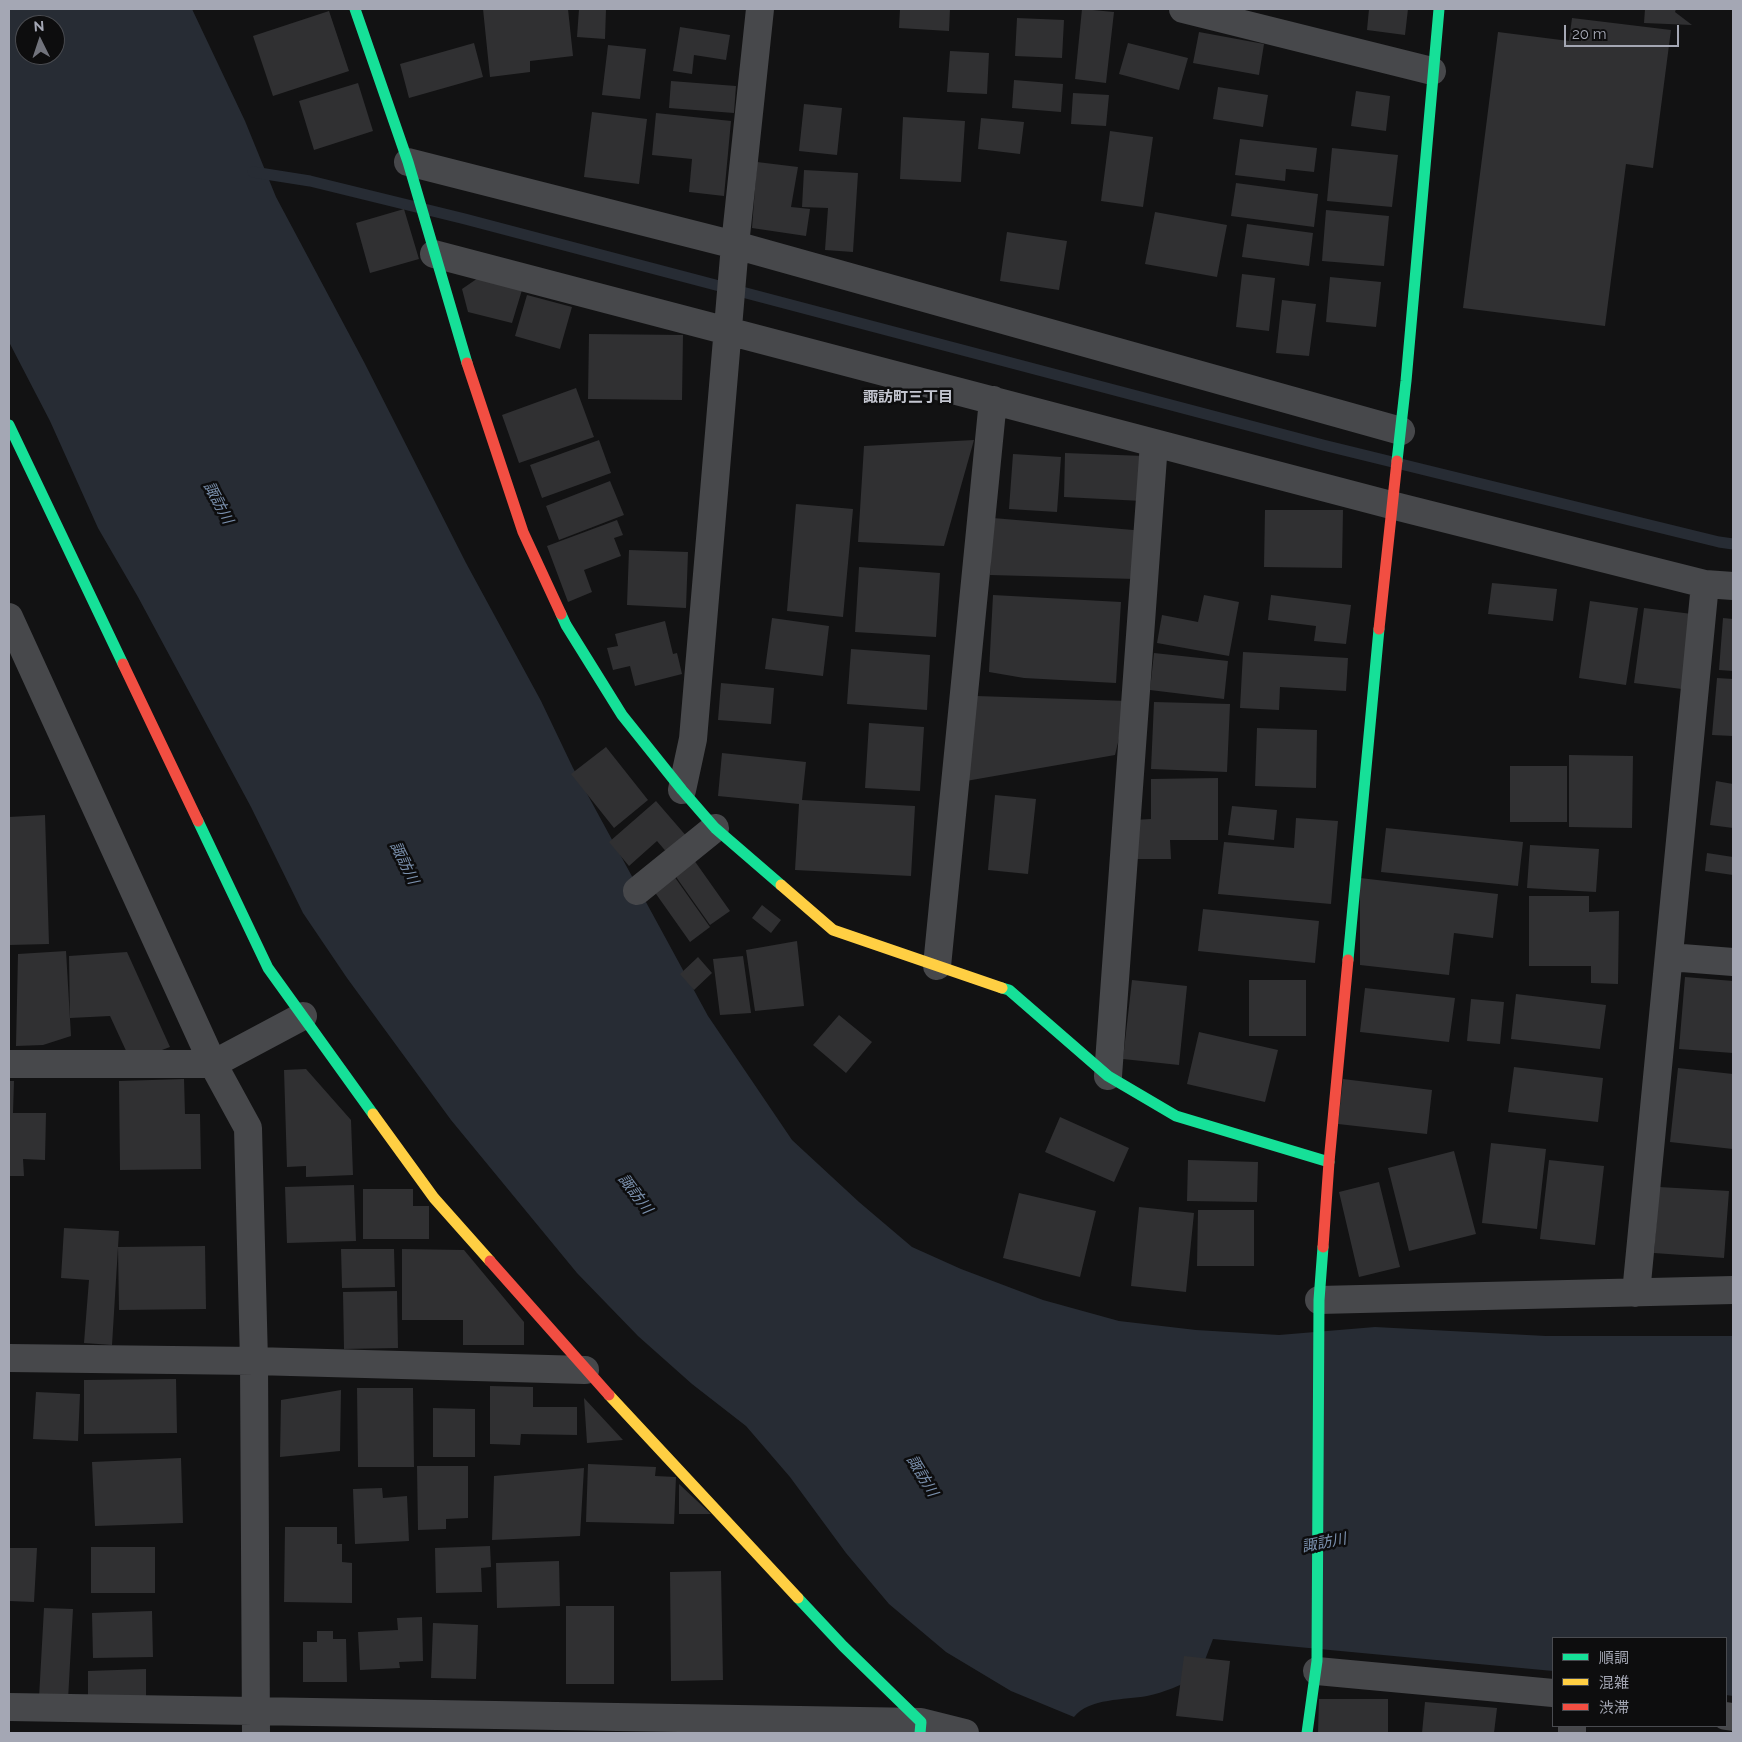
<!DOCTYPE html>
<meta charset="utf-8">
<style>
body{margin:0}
#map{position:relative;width:1742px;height:1742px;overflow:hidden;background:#121213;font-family:Raleway,"Noto Sans JP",sans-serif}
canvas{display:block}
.frame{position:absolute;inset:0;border:10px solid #a4a7b4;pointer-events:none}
.legend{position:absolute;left:1552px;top:1637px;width:175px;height:90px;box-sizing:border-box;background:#0d0d0e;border:1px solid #494b50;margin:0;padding:6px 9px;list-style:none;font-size:15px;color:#a4a7b4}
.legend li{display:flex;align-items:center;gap:10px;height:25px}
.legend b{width:25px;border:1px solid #494b50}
.north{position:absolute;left:15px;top:15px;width:50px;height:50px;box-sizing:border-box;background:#0d0d0e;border:1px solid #494b50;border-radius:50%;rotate:356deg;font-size:14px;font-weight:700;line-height:20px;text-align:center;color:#a4a7b4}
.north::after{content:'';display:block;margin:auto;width:18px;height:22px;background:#71737c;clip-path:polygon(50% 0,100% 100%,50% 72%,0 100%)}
.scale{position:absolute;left:1564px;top:25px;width:115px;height:22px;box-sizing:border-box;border:2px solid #a4a7b4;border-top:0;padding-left:6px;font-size:15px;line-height:18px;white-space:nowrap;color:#a4a7b4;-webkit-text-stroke:4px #0d0d0e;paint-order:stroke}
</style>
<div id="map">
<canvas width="1742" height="1742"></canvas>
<div class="frame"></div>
<ul class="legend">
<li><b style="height:6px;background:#16e098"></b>順調</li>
<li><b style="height:6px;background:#ffcf43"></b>混雑</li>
<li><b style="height:6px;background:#f24e42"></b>渋滞</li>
</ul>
<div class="north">N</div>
<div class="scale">20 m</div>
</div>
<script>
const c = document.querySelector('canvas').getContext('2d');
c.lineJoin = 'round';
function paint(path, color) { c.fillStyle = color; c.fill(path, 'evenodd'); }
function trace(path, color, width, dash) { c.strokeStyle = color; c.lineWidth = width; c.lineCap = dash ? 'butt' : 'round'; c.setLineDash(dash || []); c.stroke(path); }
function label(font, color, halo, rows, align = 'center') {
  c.font = font + ' Raleway,"Noto Sans JP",sans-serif'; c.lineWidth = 5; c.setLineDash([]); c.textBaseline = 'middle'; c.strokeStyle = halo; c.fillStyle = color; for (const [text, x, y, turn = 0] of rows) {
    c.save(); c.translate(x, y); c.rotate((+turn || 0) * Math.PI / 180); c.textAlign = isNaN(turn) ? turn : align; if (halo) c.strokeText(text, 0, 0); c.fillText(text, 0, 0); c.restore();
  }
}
const water = new Path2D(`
 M9,9H192L245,121L276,197L364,362L466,563L541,701L573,768L708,1016L792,1140L859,1202L912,1247L961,1269L1043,1300L1119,1321L1196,1330L1279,1335L1375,1327L1546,1336H1733V1696L1726,1695V1638H1553V1671L1213,1639L1198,1678C1181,1684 1164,1693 1147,1696C1125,1700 1089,1698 1074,1717L1011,1691L946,1652L889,1604L846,1553L790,1477L746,1426L692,1384L638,1336L577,1273L451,1120L347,978L303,913L251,807L138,597L98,528L50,421L9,342ZM25,25H55V55H25Z`);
const stream = new Path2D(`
 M253,172L310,181L465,219L1323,445L1719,542L1733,544`);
const building = new Path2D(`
 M483,9H568L573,56L530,61V72L490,77Z
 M579,9H606L605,39L577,37Z
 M900,9H950L949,31L899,28Z
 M1082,9L1114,12L1106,83L1075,79Z
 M1369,9H1408L1405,35L1367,30Z
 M1645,9H1676L1675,12L1692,25L1644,23Z
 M329,11L349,71L273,96L253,36Z
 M1017,18L1064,20L1062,58L1015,56Z
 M1572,18L1671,30L1653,168L1626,164L1605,326L1463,308L1498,32L1569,41Z
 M680,27L730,35L726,60L694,55L692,74L673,71Z
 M1199,32L1264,44L1259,75L1193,63Z
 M474,43L483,77L409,98L400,64Z
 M1128,43L1188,58L1179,90L1119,74Z
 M608,45L646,49L640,99L602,95Z
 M950,51L989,53L987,94L947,92Z
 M1014,80L1063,84L1061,112L1012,108Z
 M671,81L736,86L734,113L669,108Z
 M358,83L373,131L314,150L299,101Z
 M1218,87L1268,95L1263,127L1213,119Z
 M1356,91L1390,96L1386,131L1351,126Z
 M1073,93L1109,95L1106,126L1071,124Z
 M804,104L842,108L837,155L799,151Z
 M592,112L647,119L639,184L584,177Z
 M656,113L731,121L724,196L689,192L692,159L652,155Z
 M903,117L965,121L961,182L900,179Z
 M981,118L1024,122L1020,154L978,149Z
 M1110,131L1153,137L1143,207L1101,201Z
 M1240,139L1317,148L1314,172L1286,169L1285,181L1235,175Z
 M1332,148L1398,155L1392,207L1327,201Z
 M757,162L798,167L791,207L810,209L806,236L752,228Z
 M804,170L858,173L853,252L825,250L828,208L802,207Z
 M1236,183L1318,194L1314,227L1231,216Z
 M404,209L419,259L370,273L356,223Z
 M1326,210L1389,216L1384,266L1322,261Z
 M1155,212L1227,225L1217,277L1145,264Z
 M1247,224L1313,233L1309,266L1242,257Z
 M1007,232L1067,241L1059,290L1000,281Z
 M1242,274L1275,278L1269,331L1236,327Z
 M1330,277L1381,282L1376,327L1326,322Z
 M478,278L522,290L512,323L468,312L462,289Z
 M527,295L572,307L560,349L515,336Z
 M1282,300L1316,304L1309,356L1276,353Z
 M589,334L683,335L682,400L588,399Z
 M576,388L594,437L519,463L502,415Z
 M599,440L611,473L542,498L530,465Z
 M974,440L944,546L858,542L864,446Z
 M1065,453L1144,456L1142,501L1064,497Z
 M1013,454L1061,457L1057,512L1009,509Z
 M610,481L624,515L559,540L546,506Z
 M796,504L853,509L843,617L787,611Z
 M1265,510H1343L1342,568L1264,567Z
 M993,518L1145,531L1135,579L990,575Z
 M617,520L623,535L614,538L621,556L584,570L592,592L568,602L547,546Z
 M629,550L688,552L686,608L627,605Z
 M859,567L940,573L936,637L855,632Z
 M1492,583L1557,589L1553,621L1488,614Z
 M993,595L1121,602L1116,683L1024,678L989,672Z
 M1204,595L1239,602L1229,656L1157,643L1162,615L1198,622Z
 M1271,595L1351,605L1346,644L1314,641L1316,626L1268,620Z
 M1590,601L1638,608L1626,685L1579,678Z
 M1644,608L1692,614L1682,689L1634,683Z
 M772,618L829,626L823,676L765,669Z
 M1723,618L1733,619V671L1719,670Z
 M665,621L673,654L677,653L682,674L635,686L630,666L613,670L607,648L618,646L615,634Z
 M851,649L930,655L927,710L847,704Z
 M1243,652L1348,658L1346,691L1280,687L1279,710L1240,708Z
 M1154,653L1228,661L1224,699L1150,690Z
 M1717,678L1733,679V736L1712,735Z
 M721,683L774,688L771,724L718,720Z
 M976,696L1128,701L1115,755L966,781Z
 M1154,702L1230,704L1227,772L1151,769Z
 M869,723L924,727L920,791L865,788Z
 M1257,728L1317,730L1316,788L1255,786Z
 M606,747L648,800L614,828L571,774Z
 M722,753L806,762L802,800L915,806L911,876L795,870L799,804L718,796Z
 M1569,755L1633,756L1632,828L1569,827Z
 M1510,766H1567V822H1510Z
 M1218,778V840H1170L1171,859H1134V820L1151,819V779Z
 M1716,781L1733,784V828L1710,825Z
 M995,795L1036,799L1028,874L988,870Z
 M656,801L688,838L669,855L657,841L629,866L609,842Z
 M1232,806L1277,810L1274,840L1228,835Z
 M45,815L49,944L9,945V817Z
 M1296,818L1338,821L1331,904L1218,894L1224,842L1294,848Z
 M1386,828L1523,842L1518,886L1381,872Z
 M1530,845L1599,849L1596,892L1527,888Z
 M689,853L730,911L710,925L669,867Z
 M1707,853L1733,857V875L1705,871Z
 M669,869L710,927L690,942L649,884Z
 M1360,878L1498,894L1493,938L1454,933L1449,975L1360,965Z
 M1529,896H1589V912L1619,911L1618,984L1591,983V966H1529Z
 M762,905L781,920L771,933L752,918Z
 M1203,909L1319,921L1315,963L1198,951Z
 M797,941L804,1006L755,1011L746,950Z
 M66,951L71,1036L43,1045L16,1046L18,954Z
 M127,952L170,1047L143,1057L128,1055L110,1016L70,1018L69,956Z
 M743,956L751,1013L720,1015L713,959Z
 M698,957L712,973L694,990L680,974Z
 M1685,977L1733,981V1053L1679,1049Z
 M1132,980L1187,986L1179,1065L1123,1059Z
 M1249,980H1306V1036H1249Z
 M1365,988L1455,998L1449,1042L1360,1032Z
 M1516,994L1606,1005L1600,1049L1511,1039Z
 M1471,999L1504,1002L1500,1044L1467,1041Z
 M839,1015L872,1042L846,1073L813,1045Z
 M1199,1032L1278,1050L1265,1102L1187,1084Z
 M1514,1067L1603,1078L1598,1122L1508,1112Z
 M1678,1068L1733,1074V1149L1670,1142Z
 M306,1069L351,1120L353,1175L306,1177V1166L287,1167L284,1070Z
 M184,1079L185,1114H200L201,1169L120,1170L119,1081Z
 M1343,1079L1432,1090L1427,1134L1338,1124Z
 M9,1081H14L13,1113H46L45,1160L23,1159L24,1176H9Z
 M1060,1117L1129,1148L1114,1182L1045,1152Z
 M1491,1143L1546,1149L1537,1229L1482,1223Z
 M1454,1151L1476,1234L1409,1251L1388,1168Z
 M1188,1160L1258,1162L1257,1202L1187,1201Z
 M1549,1160L1604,1166L1595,1245L1540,1239Z
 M1379,1182L1400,1267L1359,1277L1339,1192Z
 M354,1185L356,1241L287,1243L285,1187Z
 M1659,1187L1729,1191L1724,1258L1654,1253Z
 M363,1189H413V1206H429V1239H363Z
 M1019,1193L1096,1211L1080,1277L1003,1258Z
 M1139,1207L1194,1213L1186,1292L1131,1286Z
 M1198,1210H1254V1266H1197Z
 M64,1228L119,1231L112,1345L84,1343L89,1280L61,1278Z
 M205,1246L206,1309L119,1310L118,1247Z
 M341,1249H394L395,1287L342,1288Z
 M402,1249L464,1250L524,1322V1345H463V1320H402Z
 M397,1291L398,1348L344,1349L343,1292Z
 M176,1379L177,1433L84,1434V1380Z
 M490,1386L533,1387V1407H577V1435L521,1434L520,1445L490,1444Z
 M357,1388H413L414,1467H358Z
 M341,1390L340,1451L280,1457L281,1400Z
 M36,1392L80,1394L78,1441L33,1439Z
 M584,1398L623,1440L587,1443Z
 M433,1408L475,1409V1457H433Z
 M181,1458L183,1523L95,1526L92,1462Z
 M588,1464L656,1467L655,1476L676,1477L674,1524L586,1522Z
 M417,1466H468V1518L446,1519V1529L418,1530Z
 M584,1468L580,1536L492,1540L494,1476Z
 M679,1484L711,1514H679Z
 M382,1488L383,1498L407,1496L409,1541L355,1544L353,1489Z
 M285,1527H337V1544H342V1562L352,1563V1603L284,1602Z
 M490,1546L491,1567L481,1568L482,1592L436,1593L435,1548Z
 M91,1547H155V1593H91Z
 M9,1548H37L34,1602L9,1601Z
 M559,1561L560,1606L497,1608L496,1563Z
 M721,1571L723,1680L671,1681L670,1572Z
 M566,1606H614V1684H566Z
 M44,1608L73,1609L68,1700L39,1698Z
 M152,1611L153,1657L93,1658L92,1613Z
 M422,1617L423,1661L399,1662L400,1668L360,1670L358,1632L398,1630L397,1618Z
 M433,1623L478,1625L476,1679L431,1678Z
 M317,1631H333V1639H346L347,1682H303V1642H317Z
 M1184,1656L1230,1661L1223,1721L1176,1716Z
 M146,1669V1697L88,1698V1671Z
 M1319,1699H1388V1733H1318Z
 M1425,1702L1497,1708L1494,1733H1422Z`);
const street = new Path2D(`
 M1183,9L1432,71
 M408,162L735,245L1401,431
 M434,254L1391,505L1705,584L1733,586
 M9,617L213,1064L248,1128L254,1361L256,1733
 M682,790L693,739L735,245L760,9
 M637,891L715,828
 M1669,957L1733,962
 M937,966L993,400
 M9,1064H213L303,1016
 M1108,1076L1154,443
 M1636,1293L1705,584
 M1319,1300L1733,1290
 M9,1358L254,1361L585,1370
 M1317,1671L1553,1693
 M9,1707L921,1722L965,1733
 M1726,1716L1733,1717
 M1572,1726V1733`);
const fast = new Path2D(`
 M355,9L408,162L467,363
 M9,425L123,664
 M1397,461L1406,381L1439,9
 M561,614L566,625L622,715L682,790L715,828L781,885
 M198,821L268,968L373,1114
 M1348,960L1379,629
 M1002,988L1009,990L1108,1076L1176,1116L1329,1162
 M798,1598L843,1646L921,1722L920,1733
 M1307,1733L1317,1661L1319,1300L1323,1247`);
const slow = new Path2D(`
 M781,885L833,930L1002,988
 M373,1114L434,1198L490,1261
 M609,1395L798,1598`);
const jam = new Path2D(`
 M467,363L523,532L561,614
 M1379,629L1397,461
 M123,664L198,821
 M1323,1247L1329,1162L1348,960
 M490,1261L609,1395`);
const neighbourhoodNames = [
 ["諏訪町三丁目",908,397]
];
const waterNames = [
 ["諏訪川",218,503,62],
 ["諏訪川",404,863,64],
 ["諏訪川",635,1194,53],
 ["諏訪川",922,1476,59],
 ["諏訪川",1324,1543,-11]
];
paint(water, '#272c34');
trace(stream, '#272c34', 11);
paint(building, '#303032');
trace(street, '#47484b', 28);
trace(fast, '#16e098', 11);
trace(slow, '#ffcf43', 11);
trace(jam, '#f24e42', 11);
label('bold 15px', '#c4c6d0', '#0d0d0e', neighbourhoodNames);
label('italic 15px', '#7b91ae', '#0d0d0e', waterNames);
</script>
